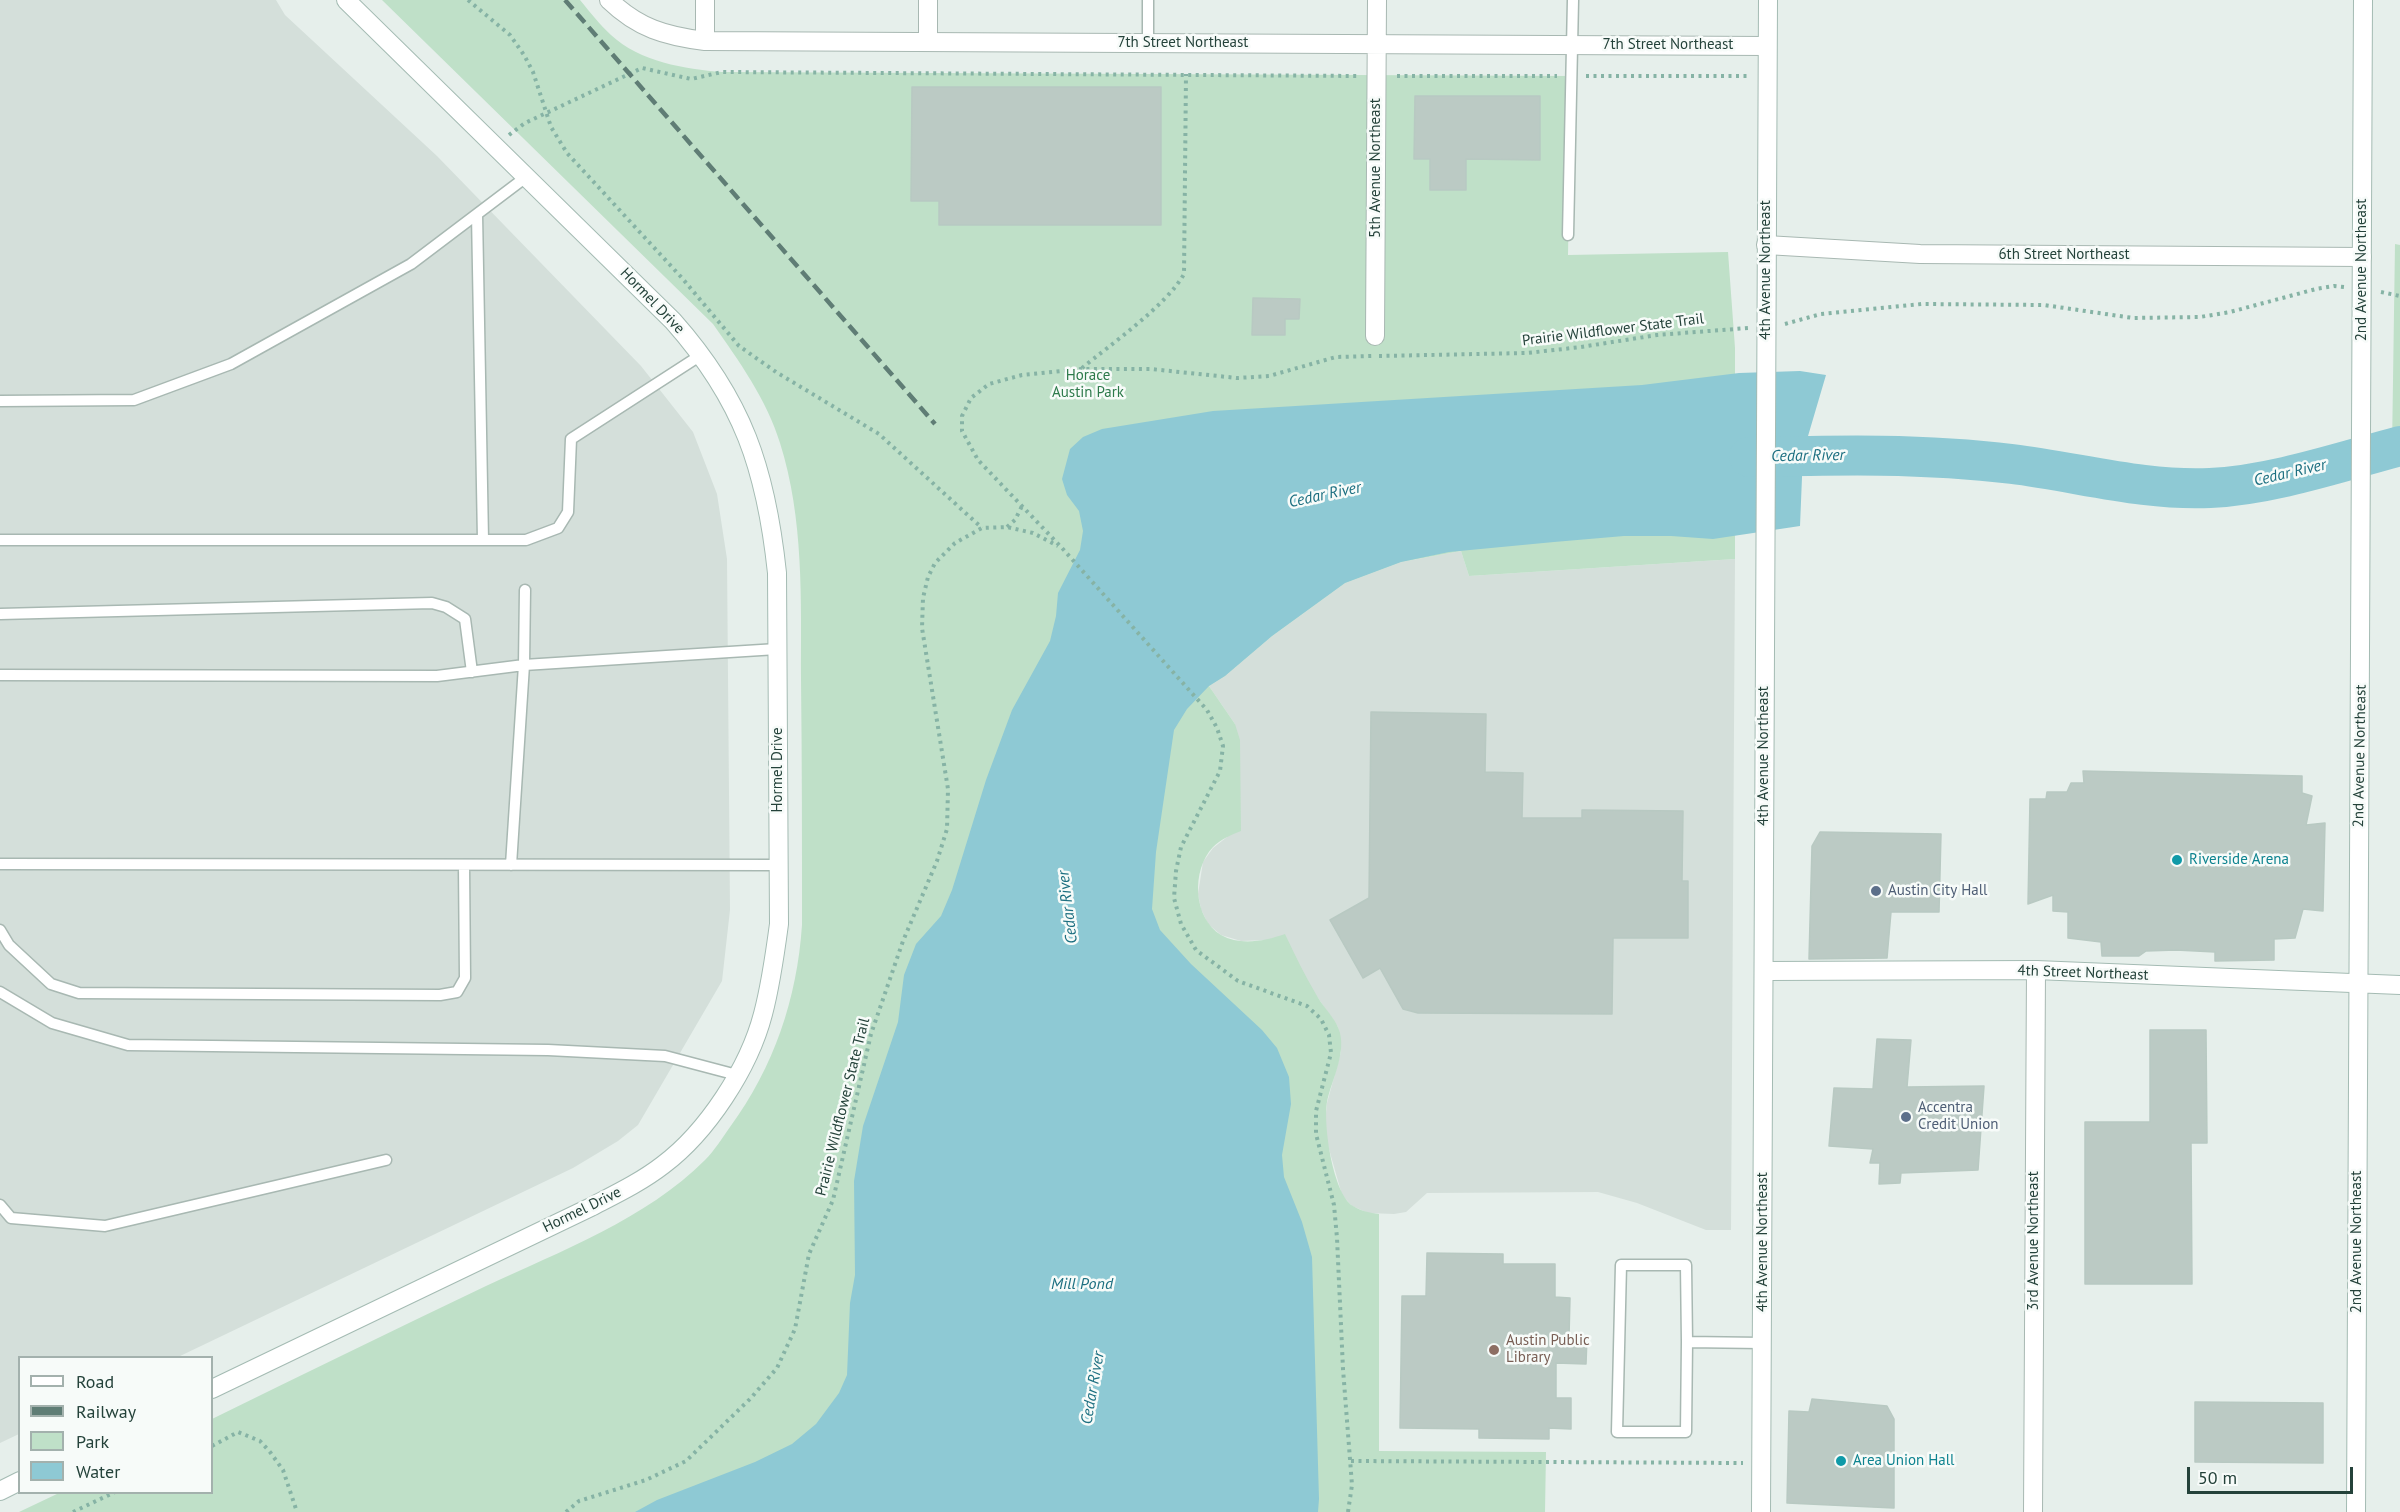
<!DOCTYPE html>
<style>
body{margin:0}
#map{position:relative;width:2400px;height:1512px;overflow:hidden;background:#e6efeb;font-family:"PT Sans",sans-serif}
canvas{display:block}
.legend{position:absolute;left:18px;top:1356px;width:195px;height:138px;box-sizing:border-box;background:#f7fbf9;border:2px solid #a3b1ad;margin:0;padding:8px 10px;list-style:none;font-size:18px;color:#24423a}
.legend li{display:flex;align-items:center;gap:12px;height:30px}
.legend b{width:30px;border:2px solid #a3b1ad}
.scale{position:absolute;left:2187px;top:1467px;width:166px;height:27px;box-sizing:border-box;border:3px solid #24423a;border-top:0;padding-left:8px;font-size:18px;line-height:21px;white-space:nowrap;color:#24423a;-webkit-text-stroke:4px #f7fbf9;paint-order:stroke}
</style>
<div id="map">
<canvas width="2400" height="1512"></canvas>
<ul class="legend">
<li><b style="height:8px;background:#fff"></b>Road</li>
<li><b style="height:8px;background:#5f7d75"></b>Railway</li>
<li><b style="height:16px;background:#bfe0c8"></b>Park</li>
<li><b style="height:16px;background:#8ec9d4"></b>Water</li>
</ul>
<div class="scale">50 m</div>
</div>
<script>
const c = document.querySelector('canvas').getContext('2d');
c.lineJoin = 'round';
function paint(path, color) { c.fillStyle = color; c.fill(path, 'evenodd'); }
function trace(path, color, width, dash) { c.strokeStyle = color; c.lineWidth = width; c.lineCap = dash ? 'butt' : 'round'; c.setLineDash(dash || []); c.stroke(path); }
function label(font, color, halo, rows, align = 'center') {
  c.font = font + ' "PT Sans",sans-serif'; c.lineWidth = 5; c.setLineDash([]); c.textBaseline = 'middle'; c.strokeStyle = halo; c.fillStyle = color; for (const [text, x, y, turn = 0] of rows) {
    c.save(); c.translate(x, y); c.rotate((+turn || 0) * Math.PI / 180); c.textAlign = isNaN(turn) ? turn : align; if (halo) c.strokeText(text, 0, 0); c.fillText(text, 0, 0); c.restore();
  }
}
const built = new Path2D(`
 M0,0H276L285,15L437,156L641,366L693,432L717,494L727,559L730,910L722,981L638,1125L618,1141L573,1168L178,1357L20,1358L19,1434L0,1443Z
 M1461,551L1469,576L1735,559L1731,1230H1706L1637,1203L1598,1192L1427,1193L1406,1212L1394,1214L1368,1213L1352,1206L1342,1195L1327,1142L1325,1123L1327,1103L1341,1052L1338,1027L1318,998L1267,940L1241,941L1221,935L1208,924L1201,909L1198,894L1203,862L1213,848L1227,837L1235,724L1209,686L1225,676L1272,636L1345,583L1401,562Z`);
const green = new Path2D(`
 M382,0H580C590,12 600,25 611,35C640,62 685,69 722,72L1571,76L1568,255L1728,252L1735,348V559L1469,576L1461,551L1401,562L1345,583L1272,636L1225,676L1209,686L1235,724L1240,740L1241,831C1231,835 1221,839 1213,847C1191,870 1193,918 1221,935C1240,946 1265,941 1285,934C1295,955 1305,976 1317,996C1325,1010 1340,1022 1341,1039C1343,1061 1331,1082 1327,1102C1323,1125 1333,1194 1353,1206C1361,1211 1370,1213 1379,1214V1451L1546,1452L1545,1512H19L59,1493L212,1492V1419C303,1374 394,1330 486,1286C561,1251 646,1219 705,1160C715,1150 722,1138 730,1127C774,1067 797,999 802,925C802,843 802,761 801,679C801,600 804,519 780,443C767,400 739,361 713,324Z
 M2395,244L2400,245V446L2392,449Z`);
const water = new Path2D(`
 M1800,371L1826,375L1803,453L1800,526L1713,539L1671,536H1624L1554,542L1449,552L1401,562L1345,583L1272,636L1225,676L1209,686L1187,709L1174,730L1156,852L1152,909L1160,930L1191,964L1262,1030L1277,1048L1289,1077L1291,1104L1282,1155L1284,1177L1302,1222L1312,1257L1319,1499L1318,1512H635L657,1500L755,1462L792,1444L816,1424L839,1393L847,1375L850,1303L855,1275L854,1181L863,1126L898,1022L904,975L916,944L941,916L952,890L986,780L1012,710L1050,641L1056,616L1058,593L1080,550L1083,531L1079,511L1067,495L1062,479L1070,449L1083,437L1102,429L1213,411L1642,385L1739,373Z`);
const river = new Path2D(`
 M1749,457C1837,455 1924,453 2012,464C2078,472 2143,491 2210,488C2272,485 2340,462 2400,446`);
const building = new Path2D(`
 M912,87H1161V225H939V201H911Z
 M1415,96H1540V160L1466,159V190H1430V159H1414Z
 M1253,298L1300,299L1299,319H1285V335H1252Z
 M1371,712L1486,714L1485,772L1523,773L1522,818H1582V810L1683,811L1682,881H1688V938H1613L1612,1014L1418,1013L1403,1009L1380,968L1363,978L1330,920L1369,898Z
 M2083,771L2302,776V793L2312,796L2306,825L2325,823L2323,911L2303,909L2295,938L2274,939V960L2215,961V952L2176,950L2146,951L2139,956H2102L2101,942L2068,938V912L2053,911V895L2028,904L2030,799H2046L2047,792H2067L2071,783H2084Z
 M1820,832L1941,834L1939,912H1891L1887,958L1809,959L1812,846Z
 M2150,1030H2206L2207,1143H2191L2192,1284H2085V1122H2150Z
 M1877,1039L1911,1040L1907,1087L1984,1086L1978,1170L1901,1173L1900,1183L1879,1184L1880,1163H1870L1873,1149L1829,1146L1834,1088L1873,1089Z
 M1427,1253L1503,1254V1264H1555V1297L1570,1298L1569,1337H1587L1586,1364L1556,1363V1398H1571V1429L1549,1428V1439L1479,1438V1429L1400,1428L1402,1296H1426Z
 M1812,1399L1887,1406L1894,1419V1508L1787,1503L1789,1411L1809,1412Z
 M2195,1402L2323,1403V1463L2195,1462Z`);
const path = new Path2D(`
 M468,0L510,35L524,55L533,72L551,127L567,153L682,278L739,346L776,372L879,434L982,528
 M1397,76H1557
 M1586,76H1749
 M509,135L525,123L642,68L691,79L722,72L1359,76
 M2381,292L2400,296
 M1785,324L1821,314L1922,304L2044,305L2133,318L2200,317L2230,312L2316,289L2334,286L2344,287
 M1379,356L1527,353L1581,347L1657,335L1748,328
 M1082,368C1110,345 1167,305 1184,274L1186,74
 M1007,527L1015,520L1022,506
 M212,1446L238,1432L260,1441L270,1452L283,1470L297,1512
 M1351,1461L1743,1463
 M73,1512L115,1492
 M566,1512L579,1501L646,1480L686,1461L750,1399L777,1368L795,1329L809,1254L833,1200L871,1034L903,941L937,861L947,829L948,789L922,628L923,598L928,577L935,563L955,543L982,528L1007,527L1033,533L1058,546
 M1348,1512L1352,1485L1343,1369L1337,1238L1334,1205L1316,1134V1111L1331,1053L1329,1035L1321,1019L1307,1006L1238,981L1196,950L1181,924L1174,898L1176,871L1181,847L1220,771L1223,746L1217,728L1207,710L1062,548L978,460L962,431V416L971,398L989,384L1022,375L1081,369H1151L1237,378L1269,376L1336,357L1372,356`);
const lane = new Path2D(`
 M1148,43V0
 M477,214L483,540
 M1568,235L1573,0
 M0,401L134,400L231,364L411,264L526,177
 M0,540H526L558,528L568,512L571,439L701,355
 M0,614L432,603L446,607L465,619L472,672
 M0,675L437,676L524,665L777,649
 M0,864L779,865
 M511,865L524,665L525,590
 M0,930L9,945L51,984L79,993L440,995L457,992L465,978L464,865
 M0,992L52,1023L128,1045L548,1050L665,1056L737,1075
 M0,1205L11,1218L105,1226L386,1160
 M1687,1342L1686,1432H1617L1621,1265H1686L1687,1342L1762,1343`);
const street = new Path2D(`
 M609,0C638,28 665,36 705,41L1767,46
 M705,41V0
 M928,42V0
 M1766,245L1920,254L2362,257
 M1375,336L1377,0
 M2033,1512L2036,970`);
const secondary = new Path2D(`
 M1765,971L2036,970L2400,985
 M212,1389L591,1207C616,1194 641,1182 663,1165C707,1132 749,1068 763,1014C771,984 775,954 779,924L777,573C766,469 743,400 673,321L346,0
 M0,1491L20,1481
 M1761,1512L1768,0
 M2356,1512L2363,0`);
const rail = new Path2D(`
 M565,0L935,424`);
const markers = [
 [2177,860,6,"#0f9aa8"],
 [1876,891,6,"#5c6f8a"],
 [1906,1117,6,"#5c6f8a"],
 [1494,1350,6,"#8d6e63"],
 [1841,1461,6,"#0f9aa8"]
];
const streetNames = [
 ["7th Street Northeast",1183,43],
 ["7th Street Northeast",1668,45],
 ["5th Avenue Northeast",1376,168,-90],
 ["6th Street Northeast",2064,255],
 ["4th Avenue Northeast",1766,270,-90],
 ["2nd Avenue Northeast",2362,270,-90],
 ["Hormel Drive",652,301,46],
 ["Prairie Wildflower State Trail",1613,330,-7],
 ["4th Avenue Northeast",1764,756,-90],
 ["2nd Avenue Northeast",2360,756,-89],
 ["Hormel Drive",778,770,-90],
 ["4th Street Northeast",2083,973,2],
 ["Prairie Wildflower State Trail",843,1107,-76],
 ["Hormel Drive",582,1210,-26],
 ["3rd Avenue Northeast",2034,1241,-90],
 ["4th Avenue Northeast",1763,1242,-90],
 ["2nd Avenue Northeast",2357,1242,-90]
];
const parkNames = [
 ["Horace",1088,376],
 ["Austin Park",1088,393]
];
const cultureNames = [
 ["Riverside Arena",2189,860],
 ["Area Union Hall",1853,1461]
];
const serviceNames = [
 ["Austin City Hall",1888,891],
 ["Accentra",1918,1108],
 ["Credit Union",1918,1125]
];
const educationNames = [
 ["Austin Public",1506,1341],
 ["Library",1506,1358]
];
const waterNames = [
 ["Cedar River",1808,456,-1],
 ["Cedar River",2290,473,-13],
 ["Cedar River",1325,495,-12],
 ["Cedar River",1068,907,-97],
 ["Mill Pond",1082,1284],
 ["Cedar River",1093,1388,-80]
];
paint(built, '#d4dfda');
paint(green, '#bfe0c8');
paint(water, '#8ec9d4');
trace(river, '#8ec9d4', 40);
paint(building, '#bbcac4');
trace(building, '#b8c9c2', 1.5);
trace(lane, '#a8b8b2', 13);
trace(street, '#a8b8b2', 20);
trace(secondary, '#a4bbb3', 20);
trace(path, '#86b3a5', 4, [3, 4.5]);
trace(lane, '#fff', 10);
trace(street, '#fff', 18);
trace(secondary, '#fff', 18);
trace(rail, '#5f7d75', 4.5, [12, 6]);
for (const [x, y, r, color] of markers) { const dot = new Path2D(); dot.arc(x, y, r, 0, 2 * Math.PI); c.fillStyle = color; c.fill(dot); trace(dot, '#f7fbf9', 2); }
label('15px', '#24423a', '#f7fbf9', streetNames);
label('15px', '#2d7a4b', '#f7fbf9', parkNames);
label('15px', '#0d838f', '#f7fbf9', cultureNames, 'left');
label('15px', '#4e5e75', '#f7fbf9', serviceNames, 'left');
label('15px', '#785e54', '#f7fbf9', educationNames, 'left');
label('italic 16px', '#1c6f80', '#f7fbf9', waterNames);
</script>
